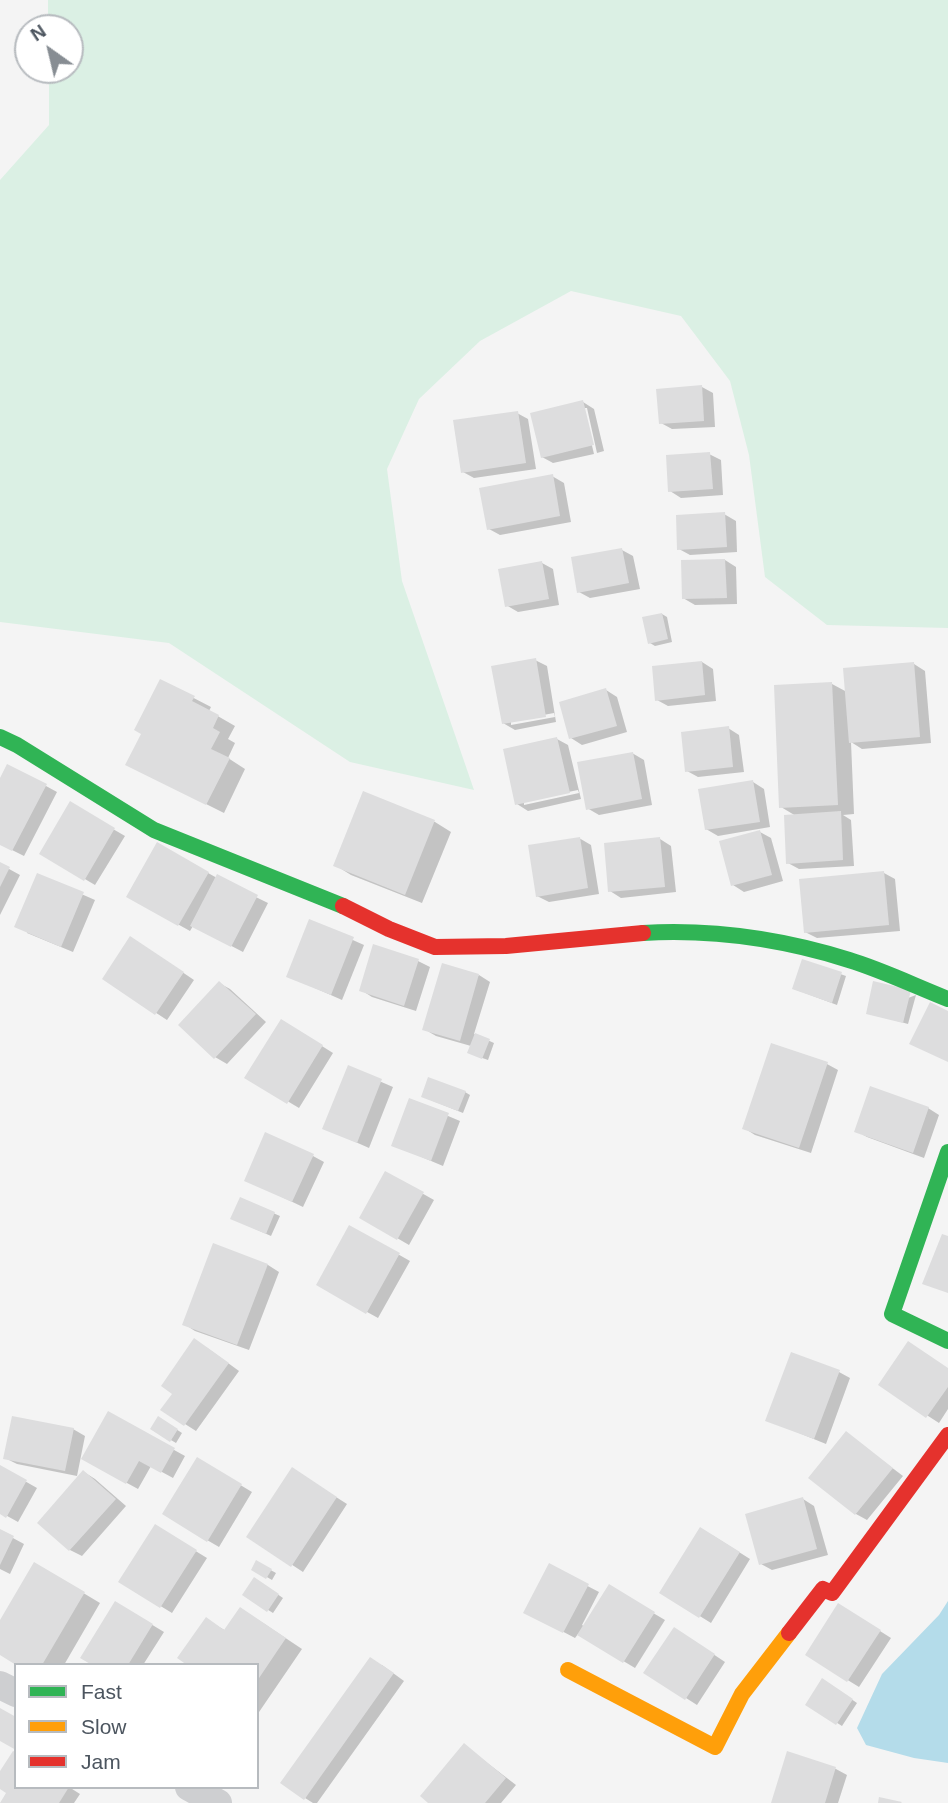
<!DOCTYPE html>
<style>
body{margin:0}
#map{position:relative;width:948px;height:1803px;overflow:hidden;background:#f4f4f4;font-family:Arial,sans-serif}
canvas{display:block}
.legend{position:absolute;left:14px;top:1663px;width:245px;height:126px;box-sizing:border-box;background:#fff;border:2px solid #b7bbbf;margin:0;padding:9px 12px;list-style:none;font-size:21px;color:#4c555f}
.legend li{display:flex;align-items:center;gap:14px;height:35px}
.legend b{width:35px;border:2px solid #b7bbbf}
.north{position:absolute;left:14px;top:14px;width:70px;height:70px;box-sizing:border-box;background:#fff;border:2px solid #b7bbbf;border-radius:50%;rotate:326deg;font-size:19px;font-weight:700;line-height:28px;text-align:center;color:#4c555f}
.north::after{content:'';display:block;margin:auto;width:24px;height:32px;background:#878d93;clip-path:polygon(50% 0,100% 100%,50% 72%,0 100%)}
</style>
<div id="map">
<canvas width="948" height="1803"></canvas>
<ul class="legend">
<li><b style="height:9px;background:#30b455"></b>Fast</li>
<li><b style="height:9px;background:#ff9f0a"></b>Slow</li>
<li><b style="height:9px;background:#e5322d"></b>Jam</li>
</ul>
<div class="north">N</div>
</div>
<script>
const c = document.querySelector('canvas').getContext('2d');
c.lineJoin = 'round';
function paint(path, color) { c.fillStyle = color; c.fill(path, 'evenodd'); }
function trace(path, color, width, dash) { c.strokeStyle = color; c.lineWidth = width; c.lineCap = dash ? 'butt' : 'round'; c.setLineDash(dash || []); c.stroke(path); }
const green = new Path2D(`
 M48,0H948V628L827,625L765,577L749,455L730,381L681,316L571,291L480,341L419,399L387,469L402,581L474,790L350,762L169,643L0,622V180L49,125V70H70V28H48Z`);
const water = new Path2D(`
 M948,1601V1763L914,1758L866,1745L857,1728L882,1674L939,1615Z`);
const shadow = new Path2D(`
 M702,387L713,393L715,427L672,429L661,423Z
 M583,402L594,409L604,451L597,453L587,408H583L594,454L553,463L542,457Z
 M517,413L528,419L536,469L474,478L463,472Z
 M709,454L721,460L723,495L681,498L670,491Z
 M552,476L564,483L571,522L500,535L489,529Z
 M724,514L736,521L737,552L690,555L679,549Z
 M622,550L633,556L640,589L590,598L579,592Z
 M725,560L736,567L737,604L695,605L683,598Z
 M542,563L553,569L559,605L518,612L506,605Z
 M662,614L667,617L672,642L655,646L650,643Z
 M535,660L547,666L556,722L515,730L503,723ZM554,713L555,717L511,725V721Z
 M702,662L713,669L716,701L668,706L657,700Z
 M914,664L925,671L931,743L862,749L851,742L854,814L843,815L851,820L854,866L799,869L788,863L796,816L781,807L832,684L847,692Z
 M161,681L211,707L209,711L235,726L228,739L235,743L228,758L245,769L224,813L144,773L143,734Z
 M606,690L617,697L627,732L582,745L571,738Z
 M728,728L739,735L744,772L698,777L687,771Z
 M557,739L568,745L581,799L528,811L517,804ZM578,790L579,793L524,805V801Z
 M632,753L644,760L652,805L599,815L587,808Z
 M0,782L46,786L57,792L24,856L0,844Z
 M753,782L764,789L770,827L718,836L706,829Z
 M364,794L435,822L451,832L422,903L351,875L335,865Z
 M70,804L125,836L95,885L41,853Z
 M760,832L771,838L783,881L744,892L733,885Z
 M579,838L591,845L599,894L549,902L537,896Z
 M660,839L671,846L676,892L621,898L610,891Z
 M158,845L217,878L268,903L243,952L193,926L190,931L129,897Z
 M0,864L20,875L0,915Z
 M884,873L895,879L900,931L817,938L805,932Z
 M38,875L95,900L73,952L27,933Z
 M310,921L364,945L342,1000L288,976Z
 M142,945L194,980L167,1020L104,979Z
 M418,961L430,967L416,1011L372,997L361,990Z
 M803,961L846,976L837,1005L794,989Z
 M479,975L490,982L474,1034L494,1043L488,1060L474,1055L471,1046L436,1036L424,1029Z
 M219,983L230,989L266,1022L227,1064L215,1057Z
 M916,995L908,1024L868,1013Z
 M282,1021L333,1053L299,1108L247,1077Z
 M827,1064L838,1070L811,1153L755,1135L744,1128Z
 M349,1068L393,1087L369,1148L324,1128Z
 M465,1092L470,1095L463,1113L428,1099Z
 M410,1100L460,1121L443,1166L393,1145Z
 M928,1108L939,1115L924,1158L867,1137L856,1131Z
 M313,1156L324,1162L303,1207L246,1180Z
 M386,1173L434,1200L409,1245L361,1217Z
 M241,1199L280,1216L271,1236L237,1221Z
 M350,1227L410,1261L378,1318L318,1285Z
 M214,1245L268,1265L279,1272L249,1350L195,1331L184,1324Z
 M206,1347L239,1371L196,1431L163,1410Z
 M948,1369V1409L939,1423L880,1385Z
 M839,1372L850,1378L826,1444L767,1420Z
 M109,1414L185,1456L173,1478L151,1466L138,1489L83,1459Z
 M159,1418L182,1433L176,1443L152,1429Z
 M73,1429L85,1436L77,1476L17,1464L5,1458Z
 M846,1433L903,1476L867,1520L856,1514Z
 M197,1459L252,1492L219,1547L207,1540Z
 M0,1467L37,1488L18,1522L0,1512Z
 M84,1472L95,1479L126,1506L82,1556L70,1550L39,1523Z
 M303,1476L347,1504L303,1572L248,1536Z
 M803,1499L814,1506L828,1555L772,1570L761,1564Z
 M0,1531L24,1544L10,1574L0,1569Z
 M166,1533L207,1558L172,1613L121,1582Z
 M712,1535L750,1559L711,1623L661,1592Z
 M256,1562L276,1573L272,1580L253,1569Z
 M35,1564L100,1603L64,1665H20L0,1653V1623Z
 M549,1566L599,1592L582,1625L585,1627L609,1587L665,1620L635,1668L578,1634L575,1638L537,1618Z
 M255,1579L283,1598L273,1613L244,1595Z
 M116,1603L164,1632L143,1665H95Z
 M850,1612L891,1638L859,1687L807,1655Z
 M206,1619L226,1631L257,1619L302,1649L257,1715V1665Z
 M686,1636L725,1662L697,1705L686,1698Z
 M382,1665L404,1681L317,1803H313L305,1798Z
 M823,1680L857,1703L842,1726L807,1704Z
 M464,1745L516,1785L501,1803H431Z
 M788,1753L836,1769L847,1775L838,1803H772Z
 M0,1774L16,1787H69L80,1794L74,1803H2L8,1792L0,1787Z`);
const building = new Path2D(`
 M702,385L704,421L659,424L656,389Z
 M583,400L594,445L541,458L530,413Z
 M518,411L526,463L461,473L453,420Z
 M710,452L713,489L668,492L666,455Z
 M553,474L560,516L487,530L479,488Z
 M725,512L727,547L677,550L676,515Z
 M622,548L629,583L577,593L571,557Z
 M725,559L727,598L682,599L681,560Z
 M542,561L549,599L505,607L498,569Z
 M662,613L668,639L648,644L642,617Z
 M536,658L546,717L502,724L491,666Z
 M702,661L705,695L655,701L652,666Z
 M914,662L920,737L849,743L843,668Z
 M160,679L195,696L192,701L219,715L213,728L220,732L211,749L230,758L206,805L125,765L141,734L134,730Z
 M832,682L838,805L779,808L774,685Z
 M606,688L617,726L569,739L559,702Z
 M729,726L733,767L685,772L681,732Z
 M557,737L570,793L515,805L503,749Z
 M633,752L642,799L586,810L577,762Z
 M7,764L47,784L12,851L0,845V778Z
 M753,780L760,822L705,830L698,789Z
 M363,791L435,820L405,895L333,866Z
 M70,801L115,828L84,881L39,854Z
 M841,811L843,860L786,864L784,815Z
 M760,830L772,875L731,886L719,841Z
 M580,837L588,888L536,897L528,845Z
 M660,837L665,887L608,892L604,843Z
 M157,842L209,872L178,926L126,897Z
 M0,862L10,867L0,887Z
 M884,871L889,925L804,933L799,879Z
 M37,873L84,892L61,947L14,927Z
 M217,874L258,895L231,947L190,926Z
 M309,919L354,937L331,995L286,977Z
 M130,936L184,972L155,1015L102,979Z
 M373,944L419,959L404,1006L359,991Z
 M802,959L842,972L832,1003L792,989Z
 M442,963L479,974L460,1041L422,1030Z
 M219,981L256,1014L214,1059L178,1025Z
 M873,981L911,990L903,1023L866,1014Z
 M930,1002L948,1011V1062L909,1044Z
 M281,1019L323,1045L287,1104L244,1078Z
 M475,1033L490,1039L482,1059L467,1053Z
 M771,1043L828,1062L799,1148L742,1129Z
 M348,1065L382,1079L357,1143L322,1129Z
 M428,1077L466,1091L458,1111L421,1097Z
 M870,1086L929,1107L913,1153L854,1132Z
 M409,1098L449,1113L431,1161L391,1146Z
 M265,1132L314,1154L292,1202L244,1181Z
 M385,1171L424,1192L397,1240L359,1218Z
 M240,1197L275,1212L266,1234L230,1219Z
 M349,1225L400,1253L366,1314L316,1285Z
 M942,1234L948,1236V1293L922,1284Z
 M213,1243L268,1264L237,1345L182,1325Z
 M194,1338L229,1363L184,1426L160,1410L172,1394L161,1386Z
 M908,1341L948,1368V1387L926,1418L878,1385Z
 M791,1352L840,1370L814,1439L765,1421Z
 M108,1411L175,1448L161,1473L139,1461L126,1484L81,1459Z
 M12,1416L74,1428L65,1471L3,1459Z
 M158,1416L178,1429L170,1442L150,1429Z
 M846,1431L893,1468L855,1515L808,1478Z
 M197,1457L242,1484L207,1542L162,1514Z
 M0,1465L27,1480L6,1518L0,1514Z
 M292,1467L337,1497L291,1567L246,1537Z
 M83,1470L116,1499L69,1551L37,1523Z
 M803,1497L817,1549L759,1565L745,1514Z
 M155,1524L197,1550L160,1608L118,1582Z
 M700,1527L740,1552L699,1618L659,1593Z
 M0,1529L14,1536L0,1565Z
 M256,1560L272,1569L266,1579L251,1570Z
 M34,1562L85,1592L42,1665H16L0,1655V1620Z
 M549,1563L589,1584L563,1633L523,1613Z
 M254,1577L279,1594L267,1612L242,1595Z
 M609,1584L655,1612L623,1663L577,1635Z
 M115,1601L153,1624L128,1665H92L80,1658Z
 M838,1603L881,1630L847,1682L805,1655Z
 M240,1607L286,1638L257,1681V1665H187L177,1658L206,1617L224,1630Z
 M674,1627L715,1654L685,1700L643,1673Z
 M370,1657L394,1673L304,1800L280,1783Z
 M822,1678L853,1699L836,1725L805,1705Z
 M0,1708L16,1717V1750L0,1741Z
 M464,1743L506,1778L485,1803H428L420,1796Z
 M13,1751L16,1752V1787H69L59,1803H0L6,1793L0,1789V1771Z
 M787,1751L836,1767L825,1803H771Z
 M879,1797L902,1802L901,1803H878Z`);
const street = new Path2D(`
 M0,1685L16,1693
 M189,1787L218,1803`);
const fast = new Path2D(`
 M0,737L17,745L154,830L343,906
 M643,933C712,929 782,939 849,960C882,970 915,986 948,999
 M948,1152L892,1314L948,1341`);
const slow = new Path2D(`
 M568,1670L715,1747L742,1694L789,1633`);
const jam = new Path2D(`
 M343,906L389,929L435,947L506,946L643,933
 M789,1633L823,1589L832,1593L948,1435`);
paint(green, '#dbf0e4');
paint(water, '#b4dcea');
paint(shadow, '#0003');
paint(building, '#ddddde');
trace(street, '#cecfd1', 28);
trace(fast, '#30b455', 16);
trace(slow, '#ff9f0a', 16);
trace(jam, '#e5322d', 16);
</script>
